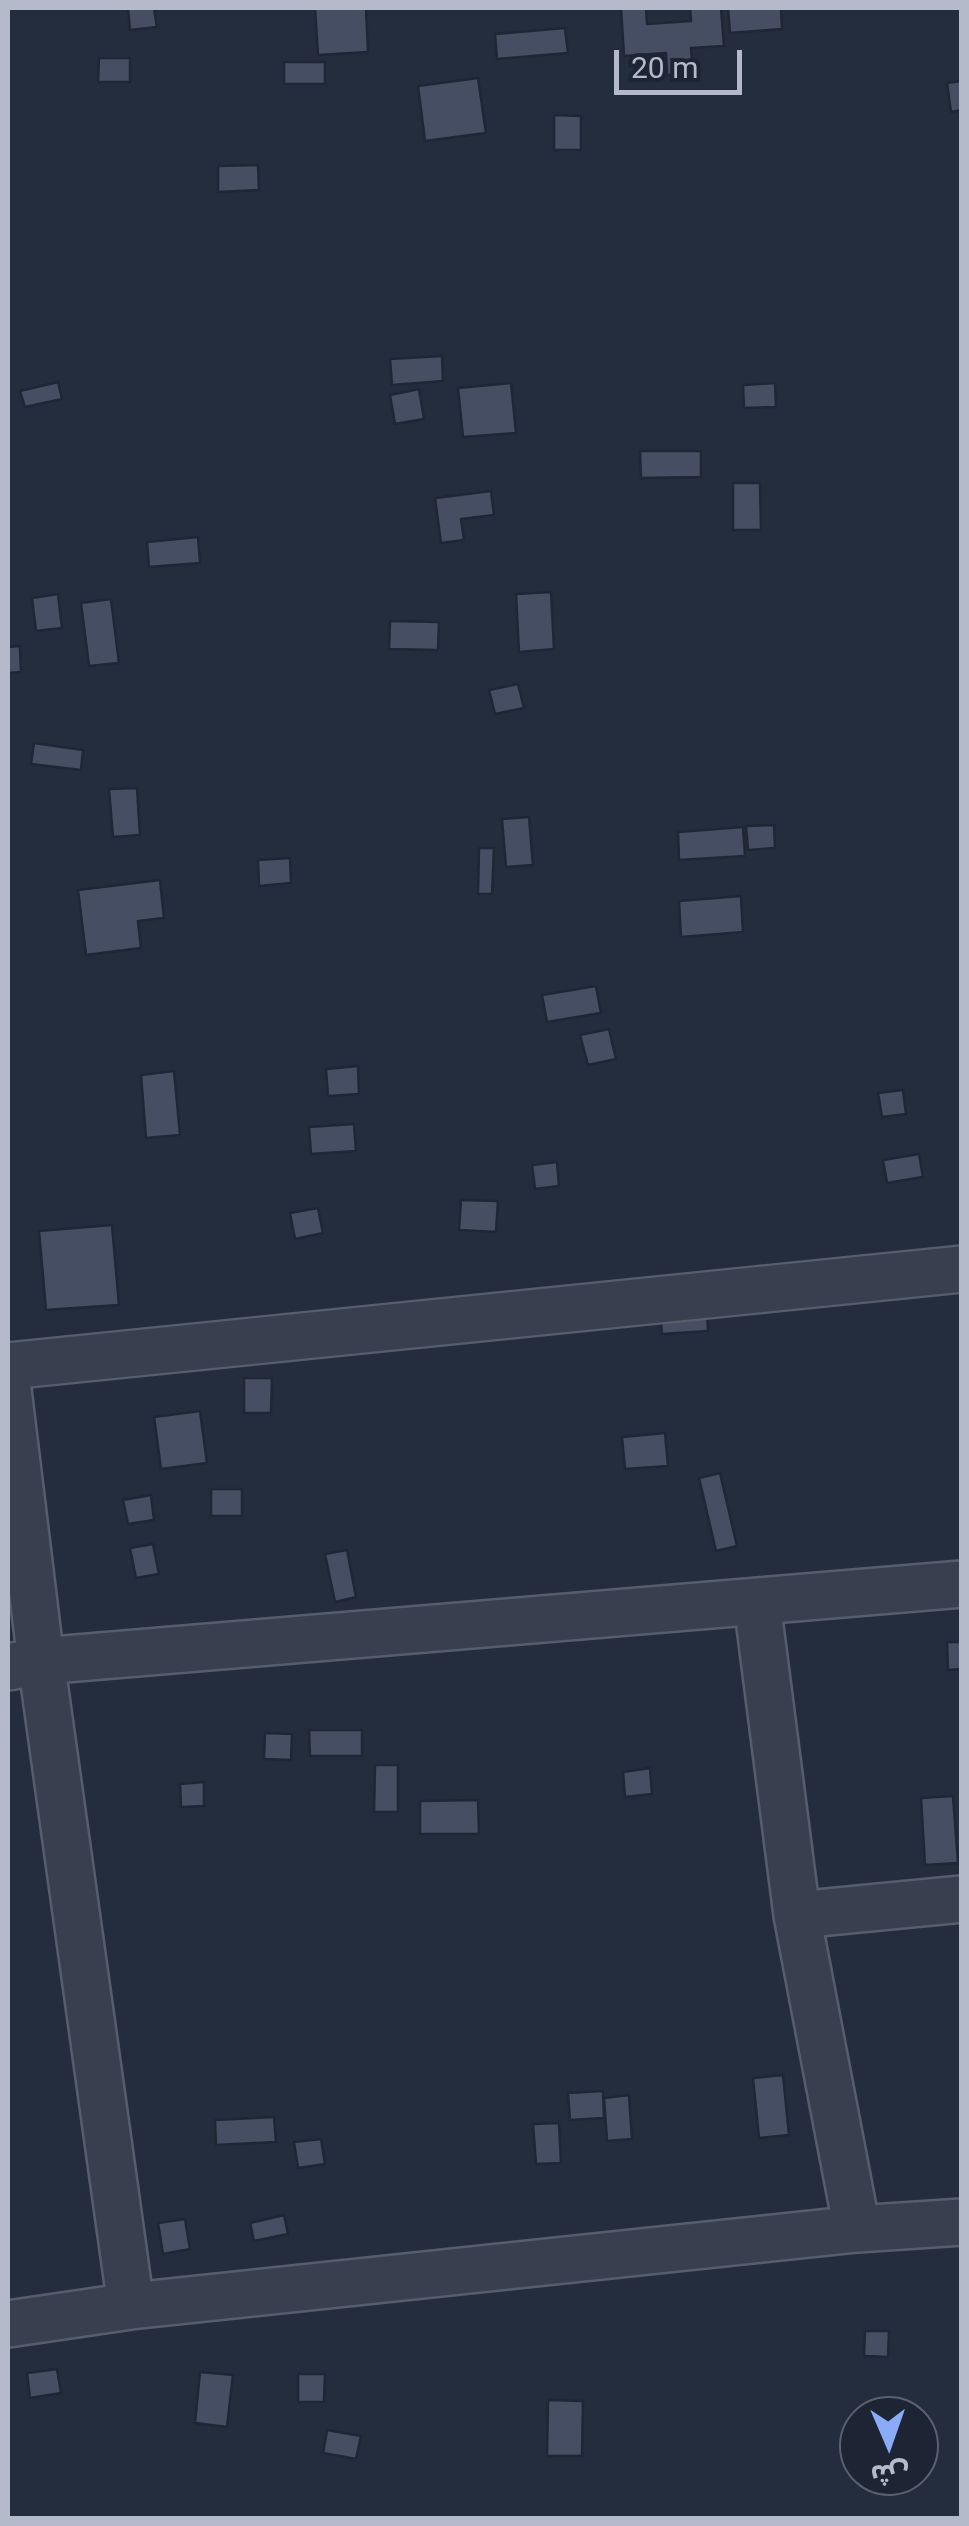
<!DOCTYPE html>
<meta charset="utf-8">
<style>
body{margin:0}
#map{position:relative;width:969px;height:2526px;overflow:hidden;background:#242d3e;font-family:Roboto,"Noto Sans Arabic",sans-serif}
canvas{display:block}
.frame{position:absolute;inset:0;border:10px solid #b4bac9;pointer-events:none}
.north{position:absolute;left:839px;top:2396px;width:100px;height:100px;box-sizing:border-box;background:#1d2433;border:2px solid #59606f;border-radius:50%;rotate:178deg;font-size:28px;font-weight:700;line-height:40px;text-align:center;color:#b4bac9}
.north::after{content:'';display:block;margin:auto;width:35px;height:45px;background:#8aacf8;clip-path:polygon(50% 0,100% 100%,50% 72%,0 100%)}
.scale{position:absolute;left:614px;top:50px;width:128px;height:45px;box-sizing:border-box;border:5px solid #b4bac9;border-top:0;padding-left:12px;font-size:30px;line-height:35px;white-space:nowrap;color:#b4bac9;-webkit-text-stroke:8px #1d2433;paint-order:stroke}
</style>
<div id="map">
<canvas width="969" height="2526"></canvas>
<div class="frame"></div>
<div class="north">ش</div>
<div class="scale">20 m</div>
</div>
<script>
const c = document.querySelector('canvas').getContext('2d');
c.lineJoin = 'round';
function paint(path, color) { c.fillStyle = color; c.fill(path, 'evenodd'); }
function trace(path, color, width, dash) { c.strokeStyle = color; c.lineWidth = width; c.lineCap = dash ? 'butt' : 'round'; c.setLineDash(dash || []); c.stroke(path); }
const building = new Path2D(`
 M128,8H154L157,27L130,30Z
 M315,8H366L368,52L318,55Z
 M621,8H646L647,24L691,21L690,8H721L724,46L691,48L693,74L667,75L666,53L624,56Z
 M728,8H781L782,29L730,33Z
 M565,28L568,53L497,59L495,34Z
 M99,58H130V82H98Z
 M284,62H325V84H284Z
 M478,78L486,133L425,141L418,86Z
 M962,81V110L951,112L947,83Z
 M554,115L581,116V150H554Z
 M258,165L259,190L218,192V166Z
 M442,356L443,381L392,385L390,359Z
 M58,382L62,399L25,407L20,391Z
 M511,383L516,433L463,437L458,388Z
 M775,383L776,407L744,408L743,385Z
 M419,389L424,419L395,424L390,395Z
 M640,451H701V477L641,478Z
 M733,483H760L761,530H733Z
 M491,491L494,515L461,519L464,540L441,543L435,498Z
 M198,537L200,563L149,567L147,542Z
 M551,592L554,649L519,652L516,594Z
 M58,594L62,628L36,631L32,598Z
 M111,599L119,663L89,666L81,603Z
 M390,621L439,622L438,650L389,649Z
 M20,646L21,672L8,673V647Z
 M518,684L524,708L495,714L489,690Z
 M34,743L83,750L81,770L31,764Z
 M137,788L140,835L113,837L109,789Z
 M529,817L533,865L506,867L502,819Z
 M774,825L775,848L748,850L746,826Z
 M743,827L745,856L679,860L678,832Z
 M479,848H494L492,894H478Z
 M290,858L291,883L259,886L258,860Z
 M160,880L164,918L138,921L141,948L86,955L78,890Z
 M741,896L743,932L681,937L679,901Z
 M596,986L601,1013L547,1022L542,995Z
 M609,1029L616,1059L588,1065L580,1035Z
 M358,1066L359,1094L328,1096L326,1069Z
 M174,1071L180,1135L146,1138L141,1075Z
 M903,1090L906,1114L882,1117L878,1093Z
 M354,1124L356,1151L311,1154L309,1127Z
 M919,1154L923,1177L887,1183L883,1160Z
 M557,1162L559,1186L535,1189L532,1165Z
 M461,1200L498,1201L496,1232L459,1230Z
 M318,1208L323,1233L295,1239L290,1213Z
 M112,1225L119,1305L46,1310L39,1231Z
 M707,1308L708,1331L662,1334L660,1311Z
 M244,1378H272L271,1413H244Z
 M200,1411L207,1463L161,1469L154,1417Z
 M665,1433L668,1466L625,1469L622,1437Z
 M720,1473L737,1546L716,1551L699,1478Z
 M211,1489H242V1516H211Z
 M151,1495L154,1520L128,1524L123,1500Z
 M153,1544L159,1574L136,1578L130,1548Z
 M347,1550L356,1597L335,1602L325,1554Z
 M947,1642H962V1669L948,1670Z
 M309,1730H362V1756H310Z
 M265,1733L292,1734L291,1760L264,1759Z
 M375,1765H398V1812H374Z
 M650,1768L652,1794L625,1797L623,1772Z
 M204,1782V1806L181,1807L180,1784Z
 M953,1796L958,1863L925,1865L921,1798Z
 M478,1800L479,1834H420V1801Z
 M783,2075L789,2135L759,2138L753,2078Z
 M603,2091L604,2118L570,2120L568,2093Z
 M629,2095L632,2139L607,2141L604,2098Z
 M274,2117L276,2142L216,2145L215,2120Z
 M559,2123L561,2163L536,2164L533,2124Z
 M321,2139L325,2164L298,2168L294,2142Z
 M284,2215L288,2234L254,2241L250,2223Z
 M185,2219L190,2249L163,2254L158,2223Z
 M865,2331H889L888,2357L864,2356Z
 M57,2369L61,2393L30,2398L27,2373Z
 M200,2372L233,2375L227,2427L195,2423Z
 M298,2374H325L324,2402H298Z
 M548,2400L583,2401L582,2456H547Z
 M327,2430L361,2436L356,2459L323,2453Z`);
const minor = new Path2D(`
 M8,1366L962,1269
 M8,1390L41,1661L131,2306
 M757,1603L797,1915L857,2229
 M8,1667L41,1661L962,1584
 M797,1915L962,1899
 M8,2324L131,2306L857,2229L962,2222`);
paint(building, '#454e62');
trace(building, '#1f2635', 2.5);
trace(minor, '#565d6c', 50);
trace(minor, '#383f4e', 45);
</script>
